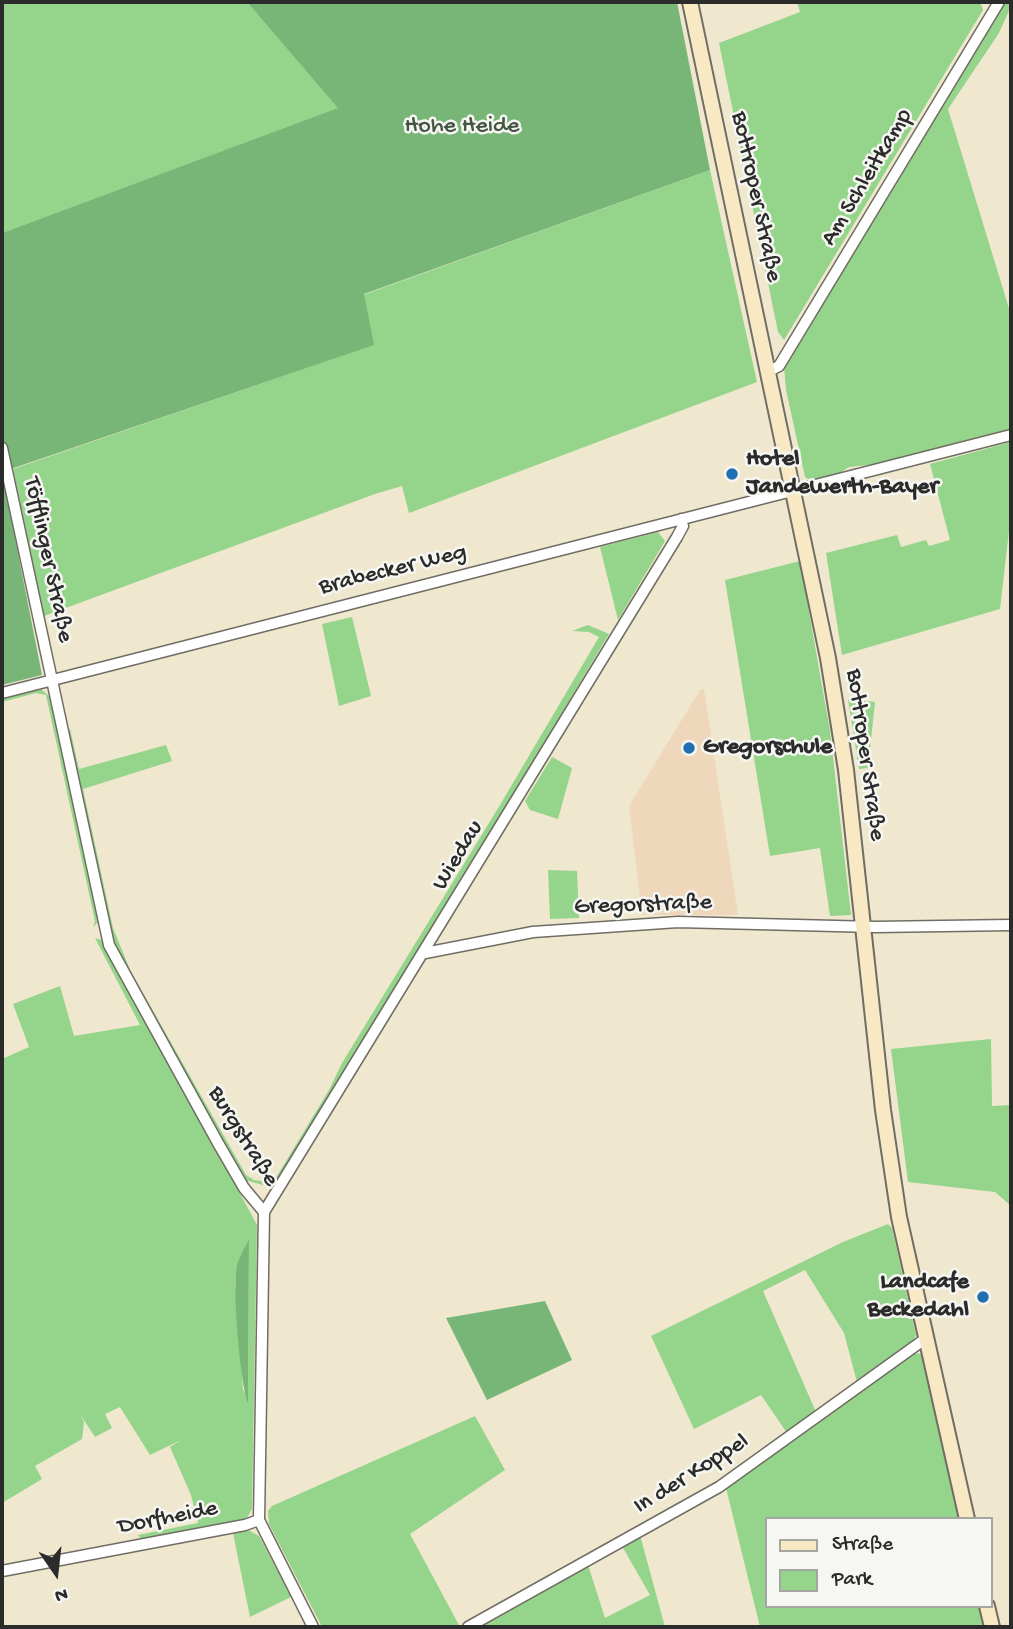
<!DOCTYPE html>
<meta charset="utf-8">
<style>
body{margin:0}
#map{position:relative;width:1013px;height:1629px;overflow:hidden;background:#f0e7cf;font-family:"Gochi Hand",sans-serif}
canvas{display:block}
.frame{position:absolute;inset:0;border:4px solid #2b2b2b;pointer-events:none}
.legend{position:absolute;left:765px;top:1517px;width:228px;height:91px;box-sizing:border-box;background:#f6f6f2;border:2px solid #a5a5a2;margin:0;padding:9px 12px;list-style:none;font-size:21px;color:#2b2b2b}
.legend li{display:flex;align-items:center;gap:14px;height:35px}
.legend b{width:35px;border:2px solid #a5a5a2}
.north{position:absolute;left:21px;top:1538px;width:70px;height:70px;-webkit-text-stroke:5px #f6f6f2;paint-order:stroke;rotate:166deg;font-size:19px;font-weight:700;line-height:28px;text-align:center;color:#2b2b2b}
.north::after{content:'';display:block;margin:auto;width:24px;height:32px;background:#2b2b2b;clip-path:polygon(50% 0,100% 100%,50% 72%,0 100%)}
</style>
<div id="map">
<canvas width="1013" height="1629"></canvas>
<div class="frame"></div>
<ul class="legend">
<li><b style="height:9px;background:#f8e8c3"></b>Straße</li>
<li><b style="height:19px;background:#94d48b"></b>Park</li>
</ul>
<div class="north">N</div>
</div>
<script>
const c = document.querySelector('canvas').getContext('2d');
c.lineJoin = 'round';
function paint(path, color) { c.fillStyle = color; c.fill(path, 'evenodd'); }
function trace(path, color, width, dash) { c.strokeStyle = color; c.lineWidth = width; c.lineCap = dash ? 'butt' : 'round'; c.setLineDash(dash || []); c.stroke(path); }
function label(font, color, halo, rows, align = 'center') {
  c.font = font + ' "Gochi Hand",sans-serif'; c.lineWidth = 5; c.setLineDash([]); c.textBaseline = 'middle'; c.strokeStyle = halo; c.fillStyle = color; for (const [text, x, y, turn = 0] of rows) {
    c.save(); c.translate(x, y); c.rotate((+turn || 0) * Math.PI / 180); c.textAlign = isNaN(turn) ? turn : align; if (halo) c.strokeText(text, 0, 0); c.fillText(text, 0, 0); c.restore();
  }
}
const built = new Path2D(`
 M704,689L738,915H642L629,806L700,690Z`);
const green = new Path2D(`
 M2,2H247L339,108L2,233Z
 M797,2H980L983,10L784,340L778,332L719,43L800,12Z
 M1004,2H1011V6L999,33L948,109L1011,315V432L888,463L849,467L835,476L808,479L805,477L786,390L784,366Z
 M710,170L757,382L409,513L402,486L375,494L44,616L13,469L373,345L363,295Z
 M1011,442V514L1000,609L842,655L826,553L897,535L901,547L926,540L929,546L950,540L930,464Z
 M658,532L665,541L618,620L600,547Z
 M800,561L830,731L851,915L830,916L820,848L770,856L725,580Z
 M352,617L371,696L339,706L322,624Z
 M588,625L609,634L547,738V742L535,757L528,773L277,1183L266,1186L245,1180L114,946L66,730L70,729L79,769L166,745L172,761L83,789L113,928L131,972L246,1175L254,1180L270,1182L277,1176L329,1090L342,1063L500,805L599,637L589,632L572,631Z
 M40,688L50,697L98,922L93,927L95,921L46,695L36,693L2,702V696Z
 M848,699L875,702L868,768L859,769Z
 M552,757L572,768L558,819L530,810L525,801Z
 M548,870L577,871L579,918L550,919Z
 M95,938L104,941L257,1225L252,1509L246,1519L240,1522L142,1540L138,1535L198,1523L191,1495L170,1447L181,1440L150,1455L120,1407L105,1414L112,1428L95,1437L80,1414L84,1422L82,1439L35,1466L42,1479L2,1503V1059L29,1047L13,1004L60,986L74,1036L140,1025ZM249,1241L248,1400L243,1389L235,1282L237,1266Z
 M991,1039L992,1106L1011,1105V1206L995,1192L908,1182L891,1049Z
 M888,1224L892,1228L916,1335L912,1343L857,1382L844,1333L805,1270L763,1291L816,1412L787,1433L761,1395L694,1429L651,1336L843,1242Z
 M912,1353L922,1354L960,1519H766V1606H980L985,1627H760L726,1488Z
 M475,1416L505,1470L410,1534L460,1627H322L269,1524L268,1511L272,1506Z
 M248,1530L259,1536L291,1597L250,1617L233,1533Z
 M640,1535L665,1627H475L588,1565L605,1618L650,1595L622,1546Z`);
const forest = new Path2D(`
 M247,2H677L710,170L364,294L374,345L2,472L42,675L2,685V233L338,108Z
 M249,1240L248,1403C240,1381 232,1287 237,1265C240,1256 244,1248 249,1240Z
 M545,1301L572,1360L487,1400L446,1318Z`);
const minor = new Path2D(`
 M769,371L779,366L999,2
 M2,448L109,945L218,1143L244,1188L264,1212L259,1520L313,1627
 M2,693L1011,435
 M425,953L533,932L678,922L875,927L1011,925
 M264,1212L677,537L683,526L681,519
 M2,1571L245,1525L259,1520
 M468,1627L719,1487L925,1339`);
const secondary = new Path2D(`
 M690,2L828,658L846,770L883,1110L899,1217L967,1519
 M987,1606L992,1627`);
const markers = [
 [732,474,7,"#1f6fb2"],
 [689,748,7,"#1f6fb2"],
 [983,1297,7,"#1f6fb2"]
];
const parkNames = [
 ["Hohe Heide",462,127]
];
const streetNames = [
 ["Am Schleitkamp",868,178,-59],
 ["Bottroper Straße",755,197,78],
 ["Töfflinger Straße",47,560,78],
 ["Brabecker Weg",393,571,-14],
 ["Bottroper Straße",864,755,82],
 ["Wiedau",459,856,-59],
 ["Gregorstraße",643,906,-2],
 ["Burgstraße",242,1137,58],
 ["In der Koppel",692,1475,-32],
 ["Dorfheide",168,1519,-11]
];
const poiNames = [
 ["Hotel",746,460],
 ["Jandewerth-Bayer",746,488],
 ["Gregorschule",703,748],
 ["Landcafe",969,1283,"right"],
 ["Beckedahl",969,1311,"right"]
];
paint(built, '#eed7bb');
paint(green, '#94d48b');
paint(forest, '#77b677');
trace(minor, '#706d64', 13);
trace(secondary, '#706d64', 18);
trace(minor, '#fff', 10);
trace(secondary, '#f8e8c3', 14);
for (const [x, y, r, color] of markers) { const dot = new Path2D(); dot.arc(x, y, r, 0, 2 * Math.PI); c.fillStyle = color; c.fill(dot); trace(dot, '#f6f6f2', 2.5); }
label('24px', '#455543', '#f6f6f2', parkNames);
label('24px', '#2b2b2b', '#f6f6f2', streetNames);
label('bold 24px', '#2b2b2b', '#f6f6f2', poiNames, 'left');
</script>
